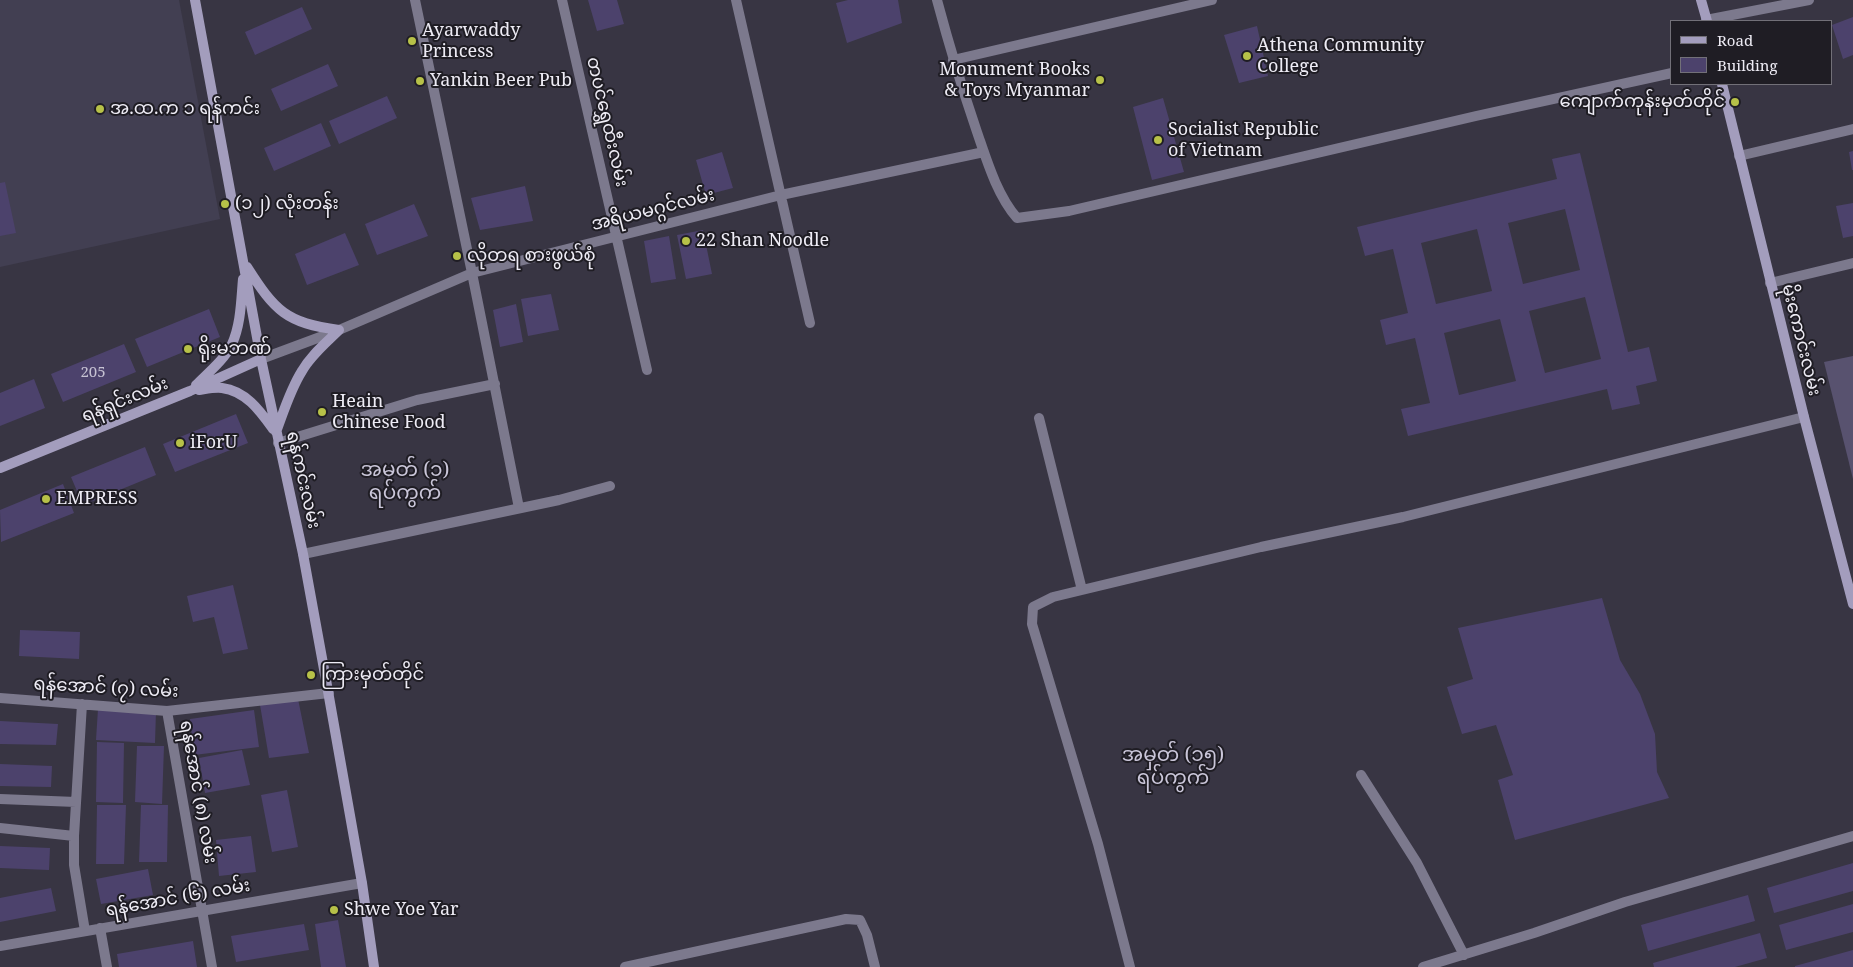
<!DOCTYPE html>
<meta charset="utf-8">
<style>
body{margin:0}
#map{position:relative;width:1853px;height:967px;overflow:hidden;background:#383543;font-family:"Noto Serif",serif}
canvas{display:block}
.legend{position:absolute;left:1670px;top:20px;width:162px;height:65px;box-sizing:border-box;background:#1f1d24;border:1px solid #727078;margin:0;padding:6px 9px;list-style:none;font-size:15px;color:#eeecf5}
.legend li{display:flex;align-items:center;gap:10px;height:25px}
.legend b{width:25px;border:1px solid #727078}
</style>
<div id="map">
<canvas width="1853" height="967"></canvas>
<ul class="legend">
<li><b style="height:6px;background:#a39dbd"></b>Road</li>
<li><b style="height:14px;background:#4c426c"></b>Building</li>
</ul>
</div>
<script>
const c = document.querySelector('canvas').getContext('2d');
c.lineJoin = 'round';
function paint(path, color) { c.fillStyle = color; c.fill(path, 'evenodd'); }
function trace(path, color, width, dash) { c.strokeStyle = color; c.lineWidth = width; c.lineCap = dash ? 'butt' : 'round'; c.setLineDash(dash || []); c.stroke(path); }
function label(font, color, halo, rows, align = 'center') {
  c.font = font + ' "Noto Serif","Noto Sans Myanmar",serif'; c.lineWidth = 4; c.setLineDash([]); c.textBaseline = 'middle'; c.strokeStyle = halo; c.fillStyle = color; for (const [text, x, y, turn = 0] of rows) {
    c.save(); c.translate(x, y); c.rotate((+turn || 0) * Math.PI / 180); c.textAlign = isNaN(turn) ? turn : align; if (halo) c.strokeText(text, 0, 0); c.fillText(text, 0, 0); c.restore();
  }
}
const built = new Path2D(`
 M0,0H179L220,219L0,267Z`);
const green = new Path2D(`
 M1853,356V479L1824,362Z`);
const building = new Path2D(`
 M588,0H617L624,24L597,31Z
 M848,0H898L902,23L847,43L836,3Z
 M302,7L312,29L255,55L245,32Z
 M1853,17V55L1843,59L1832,25Z
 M1257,26L1268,76L1239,83L1224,35Z
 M328,64L338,86L281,111L271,89Z
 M387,96L397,118L339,144L329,121Z
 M1163,98L1184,172L1152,180L1133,107Z
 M321,123L331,146L274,171L264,148Z
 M1853,151V170H1852L1849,152Z
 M722,152L733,188L706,195L696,160Z
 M1580,153L1628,352L1649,347L1657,381L1636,386L1640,404L1612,410L1607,389L1408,436L1401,409L1430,403L1415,338L1386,345L1380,320L1408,313L1393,249L1365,256L1357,227L1557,179L1552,159ZM1565,209L1580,270L1523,284L1508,223ZM1477,229L1492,291L1436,304L1421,243ZM1585,297L1601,359L1545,373L1529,311ZM1500,319L1516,381L1459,395L1444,333Z
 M5,182L16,233L0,236V183Z
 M525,186L533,221L480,230L471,198Z
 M1853,203V236L1843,238L1836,206Z
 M414,204L428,236L377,255L365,224Z
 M703,230L712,274L686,279L677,235Z
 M345,233L359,265L307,285L295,254Z
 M669,236L676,279L651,283L644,241Z
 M551,294L559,330L528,336L521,299Z
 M516,304L523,342L500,347L493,310Z
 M209,309L220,337L147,367L135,339Z
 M124,344L136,372L63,402L51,374Z
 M34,379L45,408L0,426V393Z
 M236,414L248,443L175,472L163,444Z
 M145,447L156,475L83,505L71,477Z
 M63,484L74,513L1,542L0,510Z
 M233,585L248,649L223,654L214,617L193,622L187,596Z
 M1602,598L1620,660L1640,694L1655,734L1657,772L1669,798L1515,840L1498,780L1513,775L1496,725L1462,734L1447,687L1473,679L1458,628Z
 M20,630L80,632L79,659L19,656Z
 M298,699L309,753L269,758L260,705Z
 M98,709L156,711L155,743L96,740Z
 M254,710L259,747L194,755L190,719Z
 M0,721L58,724L56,745L0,744Z
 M97,742L124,743L123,803L96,802Z
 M137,746H164L162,804L135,802Z
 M242,750L250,785L205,793L199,758Z
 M0,764L52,766L51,787L0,786Z
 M287,790L298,847L272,852L261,795Z
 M97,805H126L124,864H96Z
 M141,805H168L167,862H139Z
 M251,836L256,872L219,876L216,840Z
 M0,846L50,848L49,870L0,868Z
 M1853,863V891L1774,913L1767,888Z
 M148,869L153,895L101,904L96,879Z
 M51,888L56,911L0,922V898Z
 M1748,895L1755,921L1648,951L1641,925Z
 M1853,904V932L1786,950L1779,925Z
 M338,920L346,967H321L315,924Z
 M304,924L309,950L236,962L231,936Z
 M1760,933L1767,958L1735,967H1654L1653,963Z
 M193,941L197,967H119L117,954Z
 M1853,950V967H1795V966Z`);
const street = new Path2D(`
 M415,0L472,273L519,508
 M562,0L647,370
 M736,0L810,323
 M937,0C949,45 962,88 977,132C987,161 997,195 1017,218L1069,211L1476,116L1672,73
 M1706,20L1809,0
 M953,60L1212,0
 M1739,156L1853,129
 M1770,283L1853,263
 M261,359L339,330L472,273L781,195L984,152
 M1039,418L1082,590
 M278,443L417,400L495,384
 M303,554L559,500L610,486
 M0,698L167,711L329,693
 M82,704L74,836V865L85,931
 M167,711L212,967
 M1361,775L1417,863L1464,955
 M0,799L76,802
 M0,828L74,836
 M100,928L107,967
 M0,946L362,883
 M625,967L846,919L860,920L867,935L875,967
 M1130,967L1098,844L1032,624L1033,607L1053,597L1082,590L1261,547L1403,517L1804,417
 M1423,967L1534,933L1625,902L1853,836`);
const secondary = new Path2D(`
 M195,0L261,359L303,554L326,680L362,883L374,967
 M1701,0L1707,21
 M1722,84L1804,417L1853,604
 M247,267C275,311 286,323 339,330
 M196,385C208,373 225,359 232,344C241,324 241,301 243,279
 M199,390C206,389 215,387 222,388C246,391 260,411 273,429
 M276,432C284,411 290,390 302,371C311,355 326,343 339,330
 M0,468L190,391L261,359`);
const markers = [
 [412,41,5,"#b7c148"],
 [1247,56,5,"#b7c148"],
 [1100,80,5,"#b7c148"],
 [420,81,5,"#b7c148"],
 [1735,102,5,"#b7c148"],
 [100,109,5,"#b7c148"],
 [1158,140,5,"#b7c148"],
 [225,204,5,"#b7c148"],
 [686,241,5,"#b7c148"],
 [457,256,5,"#b7c148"],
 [188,349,5,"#b7c148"],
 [322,412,5,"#b7c148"],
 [180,443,5,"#b7c148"],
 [46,499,5,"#b7c148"],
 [311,675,5,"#b7c148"],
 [334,910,5,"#b7c148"]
];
const numberNames = [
 ["205",93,373]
];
const poiNames = [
 ["Ayarwaddy",422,31],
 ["Princess",422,52],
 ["Athena Community",1257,46],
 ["College",1257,67],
 ["Monument Books",1090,70,"right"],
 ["& Toys Myanmar",1090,91,"right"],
 ["Yankin Beer Pub",430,81],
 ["ကျောက်ကုန်းမှတ်တိုင်",1725,102,"right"],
 ["အ.ထ.က ၁ ရန်ကင်း",110,109],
 ["Socialist Republic",1168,130],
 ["of Vietnam",1168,151],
 ["(၁၂) လုံးတန်း",235,204],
 ["22 Shan Noodle",696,241],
 ["လိုတရ စားဖွယ်စုံ",467,256],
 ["ရိုးမဘဏ်",198,349],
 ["Heain",332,402],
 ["Chinese Food",332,423],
 ["iForU",190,443],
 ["EMPRESS",56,499],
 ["ကြားမှတ်တိုင်",321,675],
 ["Shwe Yoe Yar",344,910]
];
const streetNames = [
 ["တပင်ရွှေထီးလမ်း",607,122,77],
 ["အရိယမဂ္ဂင်လမ်း",653,210,-14],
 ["မိုးကောင်းလမ်း",1801,340,76],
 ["ရန်ရှင်းလမ်း",125,400,-22],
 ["ရန်ကင်းလမ်း",303,480,77],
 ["ရန်အောင် (၇) လမ်း",106,688,3],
 ["ရန်အောင် (၈) လမ်း",198,792,80],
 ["ရန်အောင် (၆) လမ်း",178,898,-10]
];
const quarterNames = [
 ["အမှတ် (၁)",405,470],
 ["ရပ်ကွက်",405,493],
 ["အမှတ် (၁၅)",1173,755],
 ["ရပ်ကွက်",1173,778]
];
paint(built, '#423f52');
paint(green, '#58526f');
paint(building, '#4c426c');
trace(street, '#7c798d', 10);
trace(secondary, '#a39dbd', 10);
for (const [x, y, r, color] of markers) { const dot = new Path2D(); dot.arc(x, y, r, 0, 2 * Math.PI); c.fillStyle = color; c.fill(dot); trace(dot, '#1f1d24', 2); }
label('15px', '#c6c2d3', null, numberNames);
label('18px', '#eeecf5', '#1f1d24', poiNames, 'left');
label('18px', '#eeecf5', '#1f1d24', streetNames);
label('20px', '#cac6d9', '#1f1d24', quarterNames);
</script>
